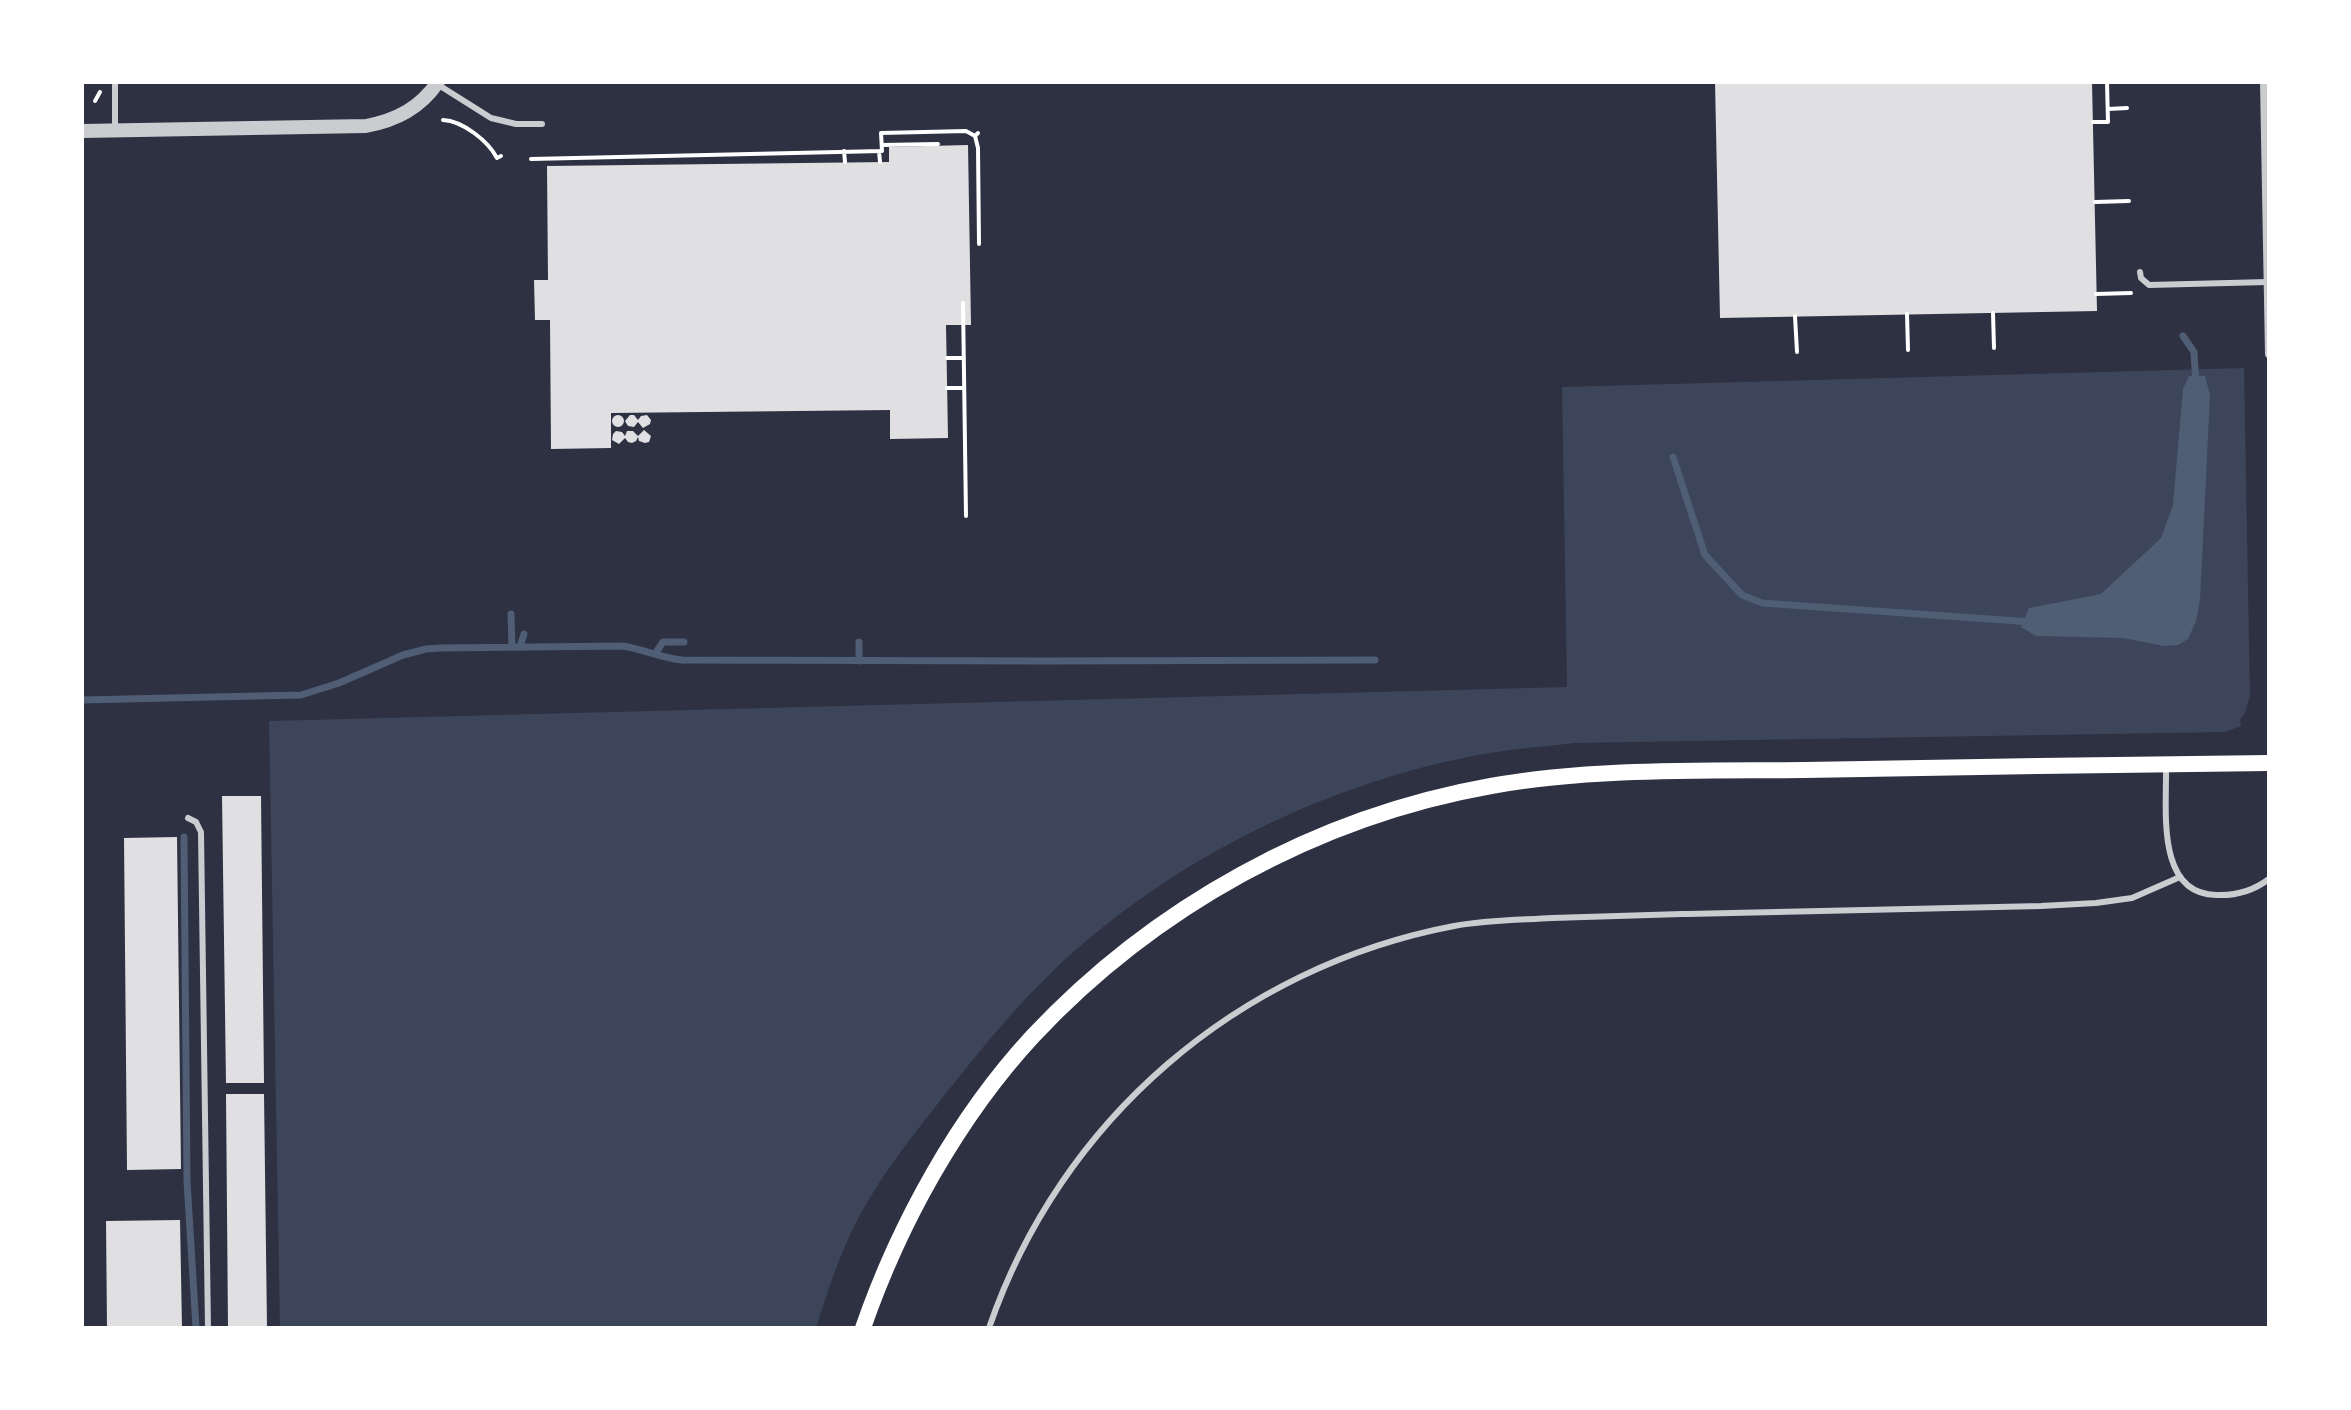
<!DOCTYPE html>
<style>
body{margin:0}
#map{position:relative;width:2351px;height:1410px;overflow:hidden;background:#2d3142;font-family:"Work Sans",sans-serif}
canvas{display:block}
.frame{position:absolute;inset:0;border:84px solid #fff;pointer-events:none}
</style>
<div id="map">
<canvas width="2351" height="1410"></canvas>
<div class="frame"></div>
</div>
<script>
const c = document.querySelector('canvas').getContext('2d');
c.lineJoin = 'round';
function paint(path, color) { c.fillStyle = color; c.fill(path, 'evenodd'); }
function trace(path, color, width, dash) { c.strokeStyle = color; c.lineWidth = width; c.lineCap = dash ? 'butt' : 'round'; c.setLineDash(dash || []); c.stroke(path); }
const green = new Path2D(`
 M2244,368L2250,696L2245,713L2240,719L2241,726L2225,732L1574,743C1542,747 1510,749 1478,755C1319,785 1158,866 1043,981C1011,1013 983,1047 955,1082C922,1124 886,1167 860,1215C841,1250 828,1290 816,1328H280L269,721L1567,687L1562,387Z`);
const water = new Path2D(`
 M2189,376H2205L2210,395L2200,600L2196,621L2188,639L2178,645L2164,646L2123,638L2036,636L2021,627L2029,608L2101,594L2161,538L2173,505L2183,389Z`);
const stream = new Path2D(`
 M2183,336L2194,352L2196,386
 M1673,457L1705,555L1742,595L1762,603L2032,622
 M511,614L512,647
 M859,642V661
 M520,647L524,634
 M655,654L663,642H684
 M82,700L301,695L339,683L403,655L426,649L441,648L623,646C643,649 661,658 682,660L1045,661L1375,660
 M184,837L187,1181L196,1328`);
const building = new Path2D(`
 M1715,82H2092L2097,311L1720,318Z
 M968,145L971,325H946L948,438L890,439V410L611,413V448L551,449L550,320H535L534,280H548L547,166L889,162V147Z
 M612 421a6 6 0 1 1 12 0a6 6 0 1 1-12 0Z
 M630,415H634L638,420L641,416L647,415L651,420L650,424L643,428L638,422L634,427L628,426L625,421Z
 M644,430L651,436L649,442L645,443L639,441L638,437L636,441L632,443L628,442L625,438L619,444L612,440L613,434L616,431L622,432L625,436L627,431H633L638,436Z
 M222,796H261L264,1083H226Z
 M177,837L181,1169L127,1170L124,838Z
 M226,1094H264L267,1328H228Z
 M180,1220L182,1328H107L106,1221Z`);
const path = new Path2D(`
 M95,101L100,92
 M2108,109L2127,108
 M443,120C463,121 488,141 497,158L501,156
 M2093,122H2108L2107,82
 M975,136L978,148L979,244
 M882,145L938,144
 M844,151L845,162
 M879,151L880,162
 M531,159L882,151L881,133L966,131L975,136L978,133
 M2095,202L2129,201
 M2096,294L2131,293
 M963,303L966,516
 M1993,313L1994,348
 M1907,314L1908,350
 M1795,316L1797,352
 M947,358H964
 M947,388H964`);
const service = new Path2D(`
 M115,82V130
 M437,84L491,118L516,124H542
 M2140,272L2141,278L2149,285L2268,282
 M2166,766C2167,807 2155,894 2216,895C2236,896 2253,891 2269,879
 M188,818L196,822L201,832L208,1328
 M989,1328C1060,1120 1238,967 1454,926C1486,920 1520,920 1552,918C1596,917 1639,915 1682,914C1802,912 1922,909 2041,906L2096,903L2132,898L2180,877`);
const minor = new Path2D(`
 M2264,82L2269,354`);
const tertiary = new Path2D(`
 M82,131L366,126C397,120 420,108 438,82`);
const secondary = new Path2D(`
 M863,1328C899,1224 958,1117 1033,1036C1154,907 1316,817 1491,786C1593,768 1701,771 1805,770C1960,767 2114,765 2269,763`);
paint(green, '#3c4559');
paint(water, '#4f5d75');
trace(stream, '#4f5d75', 7);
paint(building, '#e0e0e3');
trace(path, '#fff', 4);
trace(service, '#caccd0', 6);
trace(minor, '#caccd0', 8);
trace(tertiary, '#caccd0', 14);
trace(secondary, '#fff', 16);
</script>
